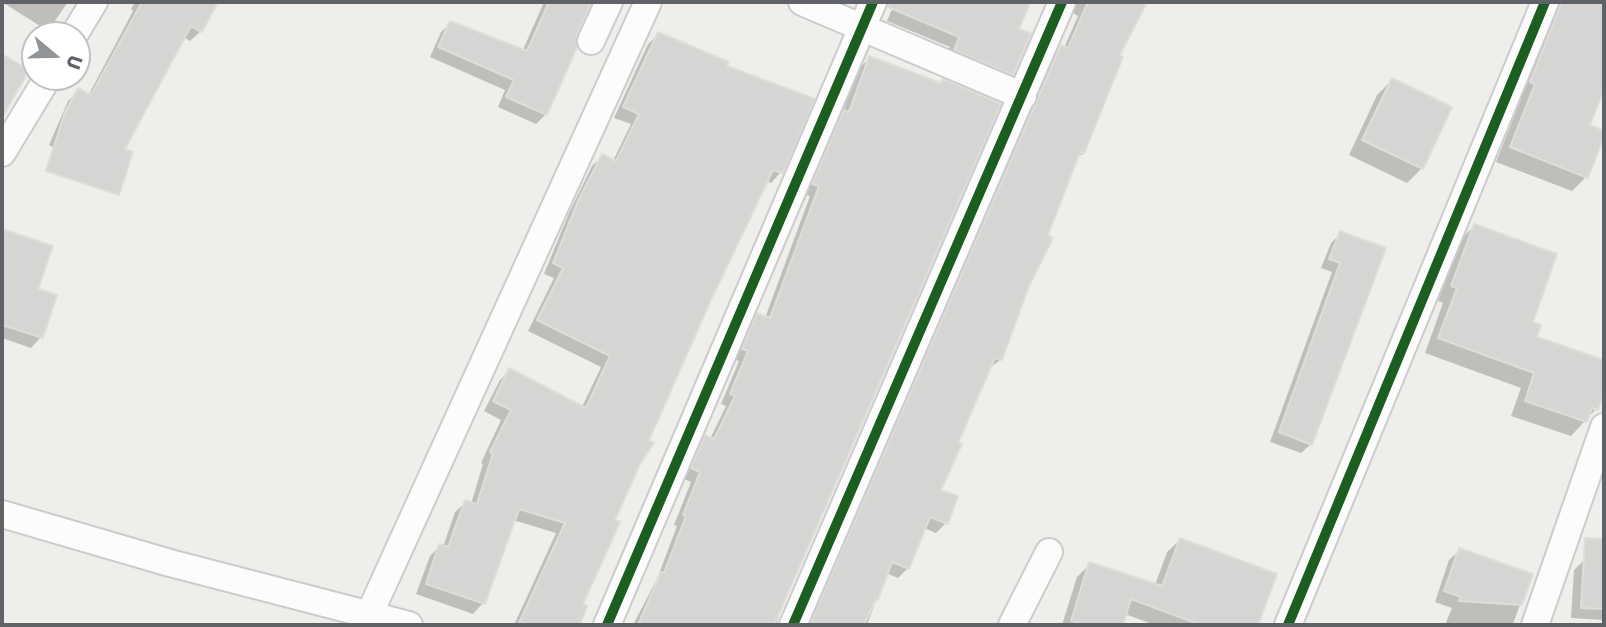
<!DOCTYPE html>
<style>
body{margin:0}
#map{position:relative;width:1606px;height:627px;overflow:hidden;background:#efeeea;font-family:Jost,sans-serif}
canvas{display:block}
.frame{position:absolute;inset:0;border:4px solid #5f6368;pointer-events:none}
.north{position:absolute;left:21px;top:21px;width:70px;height:70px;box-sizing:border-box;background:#fff;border:2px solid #bfc1c3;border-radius:50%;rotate:109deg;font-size:19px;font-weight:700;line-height:28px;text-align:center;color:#5f6368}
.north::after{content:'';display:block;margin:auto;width:24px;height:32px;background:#919496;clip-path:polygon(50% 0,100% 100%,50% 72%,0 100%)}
</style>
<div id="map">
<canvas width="1606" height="627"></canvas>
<div class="frame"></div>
<div class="north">U</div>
</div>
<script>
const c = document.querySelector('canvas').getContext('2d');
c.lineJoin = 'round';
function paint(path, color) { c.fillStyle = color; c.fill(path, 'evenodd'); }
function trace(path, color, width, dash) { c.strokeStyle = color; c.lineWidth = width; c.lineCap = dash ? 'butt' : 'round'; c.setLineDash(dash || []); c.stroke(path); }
const shadow = new Path2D(`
 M2,2H68L48,31Z
 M135,2H216L201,31L190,41L183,37L104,177L49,145L68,101L78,91L88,96L133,11L131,9Z
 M544,2H590L546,114L536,124L498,107L505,90L430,57L441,32L451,23L522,52Z
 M895,2H1028L1000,69L990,79L945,60L950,47L887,21Z
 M1076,2H1145L1117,56L1083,153L1074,161L1000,360L989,369L956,444L939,491L946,523L936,533L924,528L908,568L898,578L886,573L867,625H806L1051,57L1064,48L1078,16L1071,12Z
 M1554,2H1604V84L1587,126L1586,177L1572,191L1496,162L1521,99L1516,97Z
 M659,34L725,67L781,172L771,183L766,181L752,214L746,220L613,521L580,605L585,607L579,625H514L556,533L513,520L483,603L473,614L416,594L430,556L440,546L443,547L455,512L466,502L471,504L483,464L481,463L501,420L484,411L500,380L510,370L582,407L601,367L528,331L554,278L544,274L569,213L592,166L603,156L613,161L631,124L614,118L648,44Z
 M870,58L777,625H633L657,579L677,526L674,525L691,482L682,478L695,447L706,437L710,439L726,406L721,404L739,361L733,359L747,326L758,315L765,318L810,196L804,194L834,122L842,114L859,68Z
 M1392,80L1422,168L1407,183L1349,155L1377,95Z
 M1474,226L1530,323L1534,338L1604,361V385L1596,409L1571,436L1511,416L1521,388L1425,353L1443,303L1438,301L1459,241Z
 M3,232L36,290L55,296L41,337L31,348L2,338Z
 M1341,233L1384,249L1311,444L1301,453L1270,442L1332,272L1321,268L1331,243Z
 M1180,540L1275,575L1256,625H1155L1125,614L1121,625H1062L1077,577L1090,564L1155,585L1167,552Z
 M1604,540V620L1571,618L1574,570L1584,560L1601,561Z
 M1460,550L1531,575L1513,624L1516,625H1445L1452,608L1435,602L1449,560Z`);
const building = new Path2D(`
 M142,2H218L202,32L191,26L125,149L133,152L119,195L46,171L65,112L78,88L91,95Z
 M549,2H592L577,34V47L547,115L506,97L514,80L438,47L450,21L527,51Z
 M888,2H1030L1019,29L1031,33L1013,75L954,50L959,37L888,7Z
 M1088,2H1147L1120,55L1123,57L1084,154L1080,152L1048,235L1053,238L1029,286L1002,360L995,358L958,443L962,444L941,490L958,496L948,524L930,517L909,569L892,562L878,600L876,599L864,625L810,624L1061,45L1068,48Z
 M1562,2H1604V89L1590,125L1604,131V136L1588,178L1510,147L1535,84L1530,82Z
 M658,32L729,62L727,66L815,99L783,173L773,170L711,300L649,440L654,443L641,462L615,520L620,522L583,604L587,606L580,625H518L565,523L519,509L485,604L426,584L439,544L448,547L465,500L477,504L493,453L490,452L511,410L493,401L509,368L586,408L610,356L537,320L563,268L553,263L578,201L602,154L616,161L639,114L623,107Z
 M2,54L29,70L2,118Z
 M869,56L941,83L943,79L1001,104L774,625H638L661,572L664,573L686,516L683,515L700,472L691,468L705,435L714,439L735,396L730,394L748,351L742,349L757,313L770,318L819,186L812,184L844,110L849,112Z
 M1392,78L1452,107L1423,169L1362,140Z
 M1474,224L1557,254L1533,322L1541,325L1537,337L1604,360V391L1598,410L1592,408L1587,422L1525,401L1534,373L1438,338L1457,288L1451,286Z
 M2,229L53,246L38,289L57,295L43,338L2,325Z
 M1340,231L1386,248L1312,445L1279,432L1340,263L1329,259Z
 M1180,538L1277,574L1258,625H1201L1131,599L1123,625H1086L1071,621L1089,562L1162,586Z
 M1585,538L1604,539V609L1581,608Z
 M1459,548L1533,574L1522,605L1459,601L1461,597L1444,591Z`);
const minor = new Path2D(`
 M802,2L1023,96
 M74,35L94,2
 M591,41L609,2
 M2,153L48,77
 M2,514L170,563L409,625
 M369,615L648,2
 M607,625L873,2
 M793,625L1062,2
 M1012,625L1049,552
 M1288,625L1545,2
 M1535,625L1604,427`);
const cycleway = new Path2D(`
 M607,625L873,2
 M793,625L1062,2
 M1288,625L1545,2`);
paint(shadow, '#0003');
paint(building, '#d6d5d3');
trace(building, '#deddd9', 2);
trace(minor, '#cbcccc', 30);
trace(minor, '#fdfcfc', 26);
trace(cycleway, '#1b5e20', 10);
</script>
